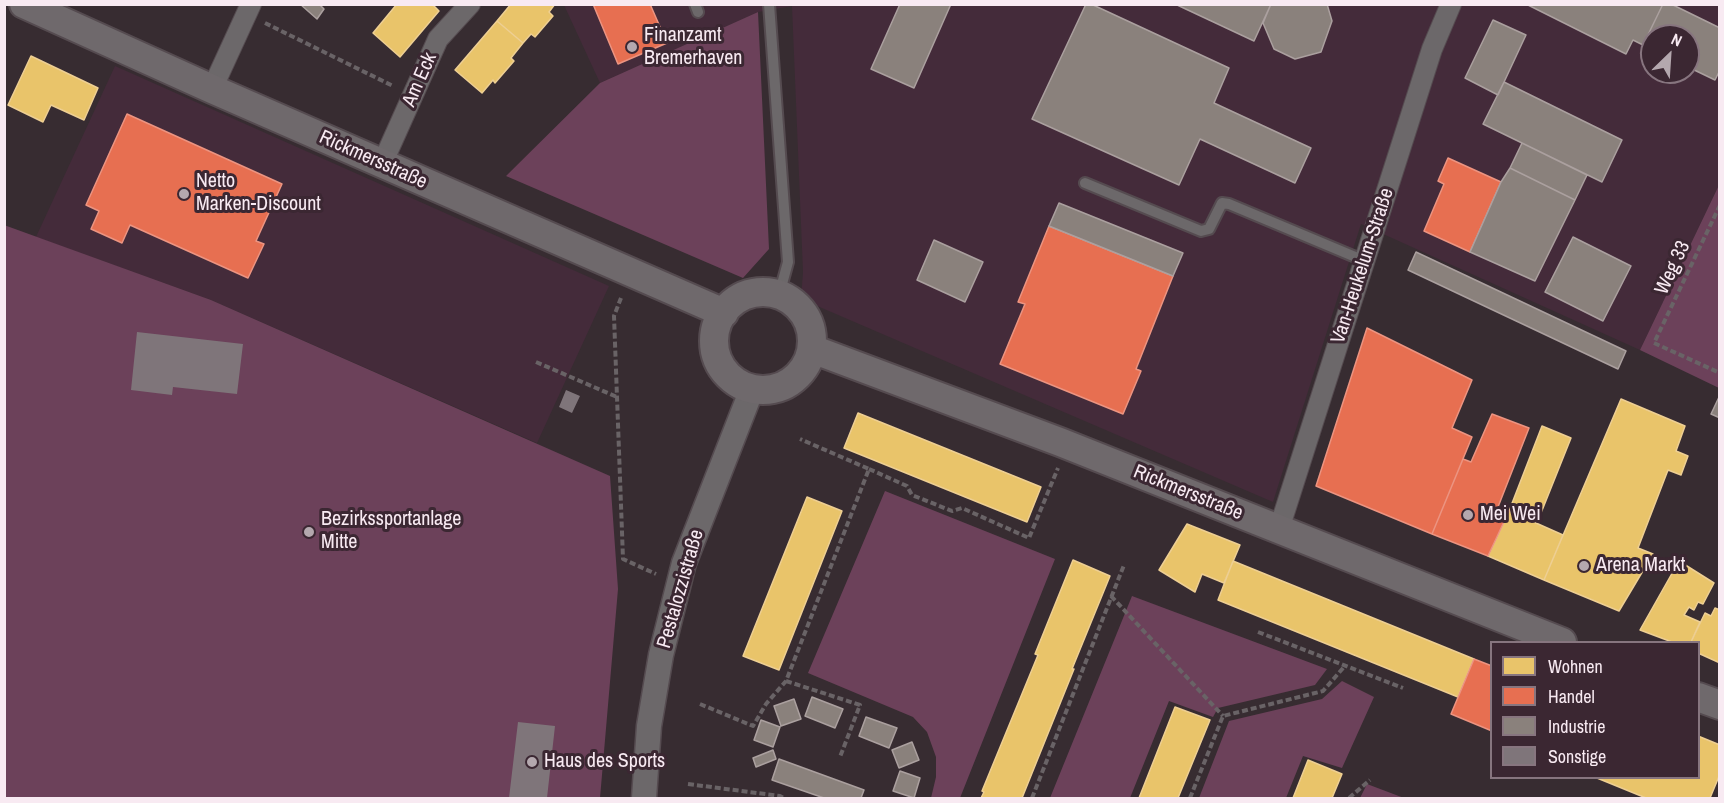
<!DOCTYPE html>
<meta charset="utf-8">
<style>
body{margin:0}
#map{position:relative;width:1724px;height:803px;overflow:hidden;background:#372c31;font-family:"Archivo Narrow",sans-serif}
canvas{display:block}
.frame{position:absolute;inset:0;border:6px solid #f8eaf2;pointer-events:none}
.legend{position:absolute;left:1490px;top:641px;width:210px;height:138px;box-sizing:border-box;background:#3b2732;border:2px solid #87757f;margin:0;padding:8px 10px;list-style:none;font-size:18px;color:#f8eaf2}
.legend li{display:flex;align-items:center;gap:12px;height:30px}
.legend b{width:30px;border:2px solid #87757f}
.north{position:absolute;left:1640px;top:24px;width:60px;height:60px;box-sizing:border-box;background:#3b2732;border:2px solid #87757f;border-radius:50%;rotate:25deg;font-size:16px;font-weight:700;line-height:24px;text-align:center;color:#f8eaf2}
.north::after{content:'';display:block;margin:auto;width:21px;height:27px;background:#b4a8ae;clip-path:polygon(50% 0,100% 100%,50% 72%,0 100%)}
</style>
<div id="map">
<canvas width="1724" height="803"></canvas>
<div class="frame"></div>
<ul class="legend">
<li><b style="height:16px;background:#e9c46a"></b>Wohnen</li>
<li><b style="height:16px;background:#e76f51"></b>Handel</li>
<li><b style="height:16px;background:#8a817c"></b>Industrie</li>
<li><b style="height:16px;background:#7f757a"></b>Sonstige</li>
</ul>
<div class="north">N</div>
</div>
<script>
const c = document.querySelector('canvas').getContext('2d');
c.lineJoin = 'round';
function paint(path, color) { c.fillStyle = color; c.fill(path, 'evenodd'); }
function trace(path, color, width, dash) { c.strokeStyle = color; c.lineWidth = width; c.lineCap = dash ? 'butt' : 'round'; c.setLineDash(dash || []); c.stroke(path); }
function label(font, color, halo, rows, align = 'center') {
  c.font = font + ' "Archivo Narrow",sans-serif'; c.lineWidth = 6; c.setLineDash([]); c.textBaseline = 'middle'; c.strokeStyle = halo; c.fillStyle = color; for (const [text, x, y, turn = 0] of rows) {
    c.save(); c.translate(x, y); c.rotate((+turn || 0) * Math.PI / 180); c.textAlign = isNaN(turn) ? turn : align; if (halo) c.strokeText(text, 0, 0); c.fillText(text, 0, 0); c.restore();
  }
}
const built = new Path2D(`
 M564,5H1719V185L1640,350L1361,224L1273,502L801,299L803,272L792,6L758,12L600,83ZM1652,36H1688V72H1652Z
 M115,66L609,286L537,443L211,300L36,237Z`);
const green = new Path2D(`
 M758,12L769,249L743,278L506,176L600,83Z
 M1719,185V388L1640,350Z
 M4,225L211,300L610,476L618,589L600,798H5Z
 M885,491L1055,559L960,798H931L936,777V757L927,732L913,717L808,673Z
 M1132,596L1327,669L1315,685L1218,708L1213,717L1169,701L1130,798H1050Z
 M1342,681L1374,697L1342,768L1303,756L1286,798H1199L1229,721L1322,699Z
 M1367,784L1404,798H1360Z`);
const homes = new Path2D(`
 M397,4H432L439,11L400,57L373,33Z
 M511,4H555L549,12L553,16L535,37L531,34L523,43L497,21Z
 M497,21L523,43L511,58L514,61L495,83L493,80L482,93L455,70Z
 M31,56L98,88L84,120L51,105L43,122L8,105Z
 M1621,399L1685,426L1676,451L1688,456L1681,475L1668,470L1638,548L1653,554L1619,611L1544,580Z
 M858,413L1041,487L1027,522L844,448Z
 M1542,426L1571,438L1537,523L1509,511Z
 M807,497L842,511L779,670L743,656Z
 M1509,511L1563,535L1544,580L1488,556Z
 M1187,524L1240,545L1224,583L1202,574L1195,592L1159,570Z
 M1073,560L1110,576L1072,669H1074L1022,798H981L984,792L982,791L1038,655L1035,654Z
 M1233,561L1474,659L1458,697L1218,600Z
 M1679,561L1714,583L1703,604L1698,602L1694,610L1689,607L1684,615L1700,622L1691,642H1672L1640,630Z
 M1715,608L1720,610V663L1698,653V642H1691L1705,613L1711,616Z
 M1175,707L1210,720L1178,798H1139Z
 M1698,736L1720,745V774L1710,798H1646L1597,778H1698Z
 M1308,760L1342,774L1332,798H1293Z`);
const shops = new Path2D(`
 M593,4H650L667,43L618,64Z
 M127,114L282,184L256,241L264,244L248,278L130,225L122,243L91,229L99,211L86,205Z
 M1448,158L1501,182L1470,252L1424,231L1444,184L1438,181Z
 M1049,226L1173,276L1136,369L1141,371L1123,414L1000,364L1025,304L1018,302Z
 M1367,328L1472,380L1452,428L1472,437L1432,534L1316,486Z
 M1492,414L1529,428L1498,507L1509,511L1488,556L1432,534L1463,459L1471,462Z
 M1474,659L1492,666V731L1451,714Z`);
const industry = new Path2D(`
 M300,4H319L324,9L317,19Z
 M900,4H951L914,88L871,69Z
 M1086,4H1091L1229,68L1214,103L1311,148L1295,183L1200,139L1179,185L1032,119Z
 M1175,4H1271L1254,41Z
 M1271,4H1327L1332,21L1321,52L1295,59L1274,49L1263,23Z
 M1526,4H1663L1643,45L1633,40L1626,54Z
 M1663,4H1671L1720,28V70L1715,80L1688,67V36H1652V49L1643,45Z
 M1493,20L1526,35L1498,95L1465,78Z
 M1504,82L1622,140L1602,182L1483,124Z
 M1522,143L1587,175L1575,200L1510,168Z
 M1510,168L1575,200L1535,281L1470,252L1501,182Z
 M1059,203L1183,253L1173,276L1049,226Z
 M1573,237L1631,266L1603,321L1545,292Z
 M934,240L983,262L965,302L917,280Z
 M1416,252L1626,351L1618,369L1408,270Z
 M1720,395V418L1711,414Z
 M812,697L843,709L835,728L805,716Z
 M794,699L801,719L781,726L774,706Z
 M866,717L897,728L889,748L859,736Z
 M761,720L780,727L773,747L754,740Z
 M912,742L919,760L899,768L892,750Z
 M773,750L776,759L756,767L753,758Z
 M779,759L864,790L861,798H824L772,780Z
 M900,771L920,778L914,798L893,791Z`);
const building = new Path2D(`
 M137,332L243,344L237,394L173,387L172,395L131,390Z
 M566,390L580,396L572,413L559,407Z
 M518,722L555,726L547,798H509Z`);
const path = new Path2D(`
 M265,23L393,86
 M1720,205L1654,343L1720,373
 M621,298L614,316L623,559L656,574
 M536,362L617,397
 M869,469L907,486L912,495L952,511L962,508L1029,538L1058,468
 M1111,596L1223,716
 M1258,632L1403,688
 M786,681L860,705L840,757
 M700,704L753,726L766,704L786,681L869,469L800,439
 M688,784L780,796L784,798
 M1032,798L1124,565
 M1190,798L1223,716L1323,691L1344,667
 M1349,798L1370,780`);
const service = new Path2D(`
 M695,4L698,12
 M769,4L788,262L779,295
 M1085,183L1201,231L1209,229L1222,203L1229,204L1365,261`);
const minor = new Path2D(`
 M212,89L251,4
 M382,164L438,39L470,4
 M1279,529L1432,49L1451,4`);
const tertiary = new Path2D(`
 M644,798L649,726L661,655L684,563L752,389`);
const secondary = new Path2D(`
 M24,4L212,89L724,313
 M714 341a49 49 0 1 1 98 0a49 49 0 1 1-98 0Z
 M812,349L1060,442L1562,642
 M1698,697L1720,705`);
const markers = [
 [632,47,6,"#b4a8ae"],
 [184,194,6,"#b4a8ae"],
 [1468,515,6,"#b4a8ae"],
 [309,532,6,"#b4a8ae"],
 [1584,566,6,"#b4a8ae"],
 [532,762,6,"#b4a8ae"]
];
const poiNames = [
 ["Finanzamt",644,36],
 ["Bremerhaven",644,59],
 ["Netto",196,182],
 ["Marken-Discount",196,205],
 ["Mei Wei",1480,515],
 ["Bezirkssportanlage",321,520],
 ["Mitte",321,543],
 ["Arena Markt",1596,566],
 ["Haus des Sports",544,762]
];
const streetNames = [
 ["Am Eck",420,80,-66],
 ["Rickmersstraße",373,160,24],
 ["Van-Heukelum-Straße",1363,266,-72],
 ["Weg 33",1673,268,-65],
 ["Rickmersstraße",1188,493,22],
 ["Pestalozzistraße",681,589,-74]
];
paint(built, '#442b3a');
paint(green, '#6c415a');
paint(homes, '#e9c46a');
trace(homes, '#eecf93', 1.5);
paint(shops, '#e76f51');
trace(shops, '#ec9481', 1.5);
paint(industry, '#8a817c');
trace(industry, '#aba09f', 1.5);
paint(building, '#7f757a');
trace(service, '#554b50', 14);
trace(minor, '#554b50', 22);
trace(tertiary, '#554b50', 27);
trace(secondary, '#554b50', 32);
trace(path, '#696366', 4, [6, 3]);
trace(service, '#6c686a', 10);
trace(minor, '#6c686a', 20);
trace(tertiary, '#6c686a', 24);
trace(secondary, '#6f696c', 28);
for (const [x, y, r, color] of markers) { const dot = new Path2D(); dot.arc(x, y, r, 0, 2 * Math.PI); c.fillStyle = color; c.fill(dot); trace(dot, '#3b2732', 2); }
label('20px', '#f8eaf2', '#3b2732', poiNames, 'left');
label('20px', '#f8eaf2', '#3b2732', streetNames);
</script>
